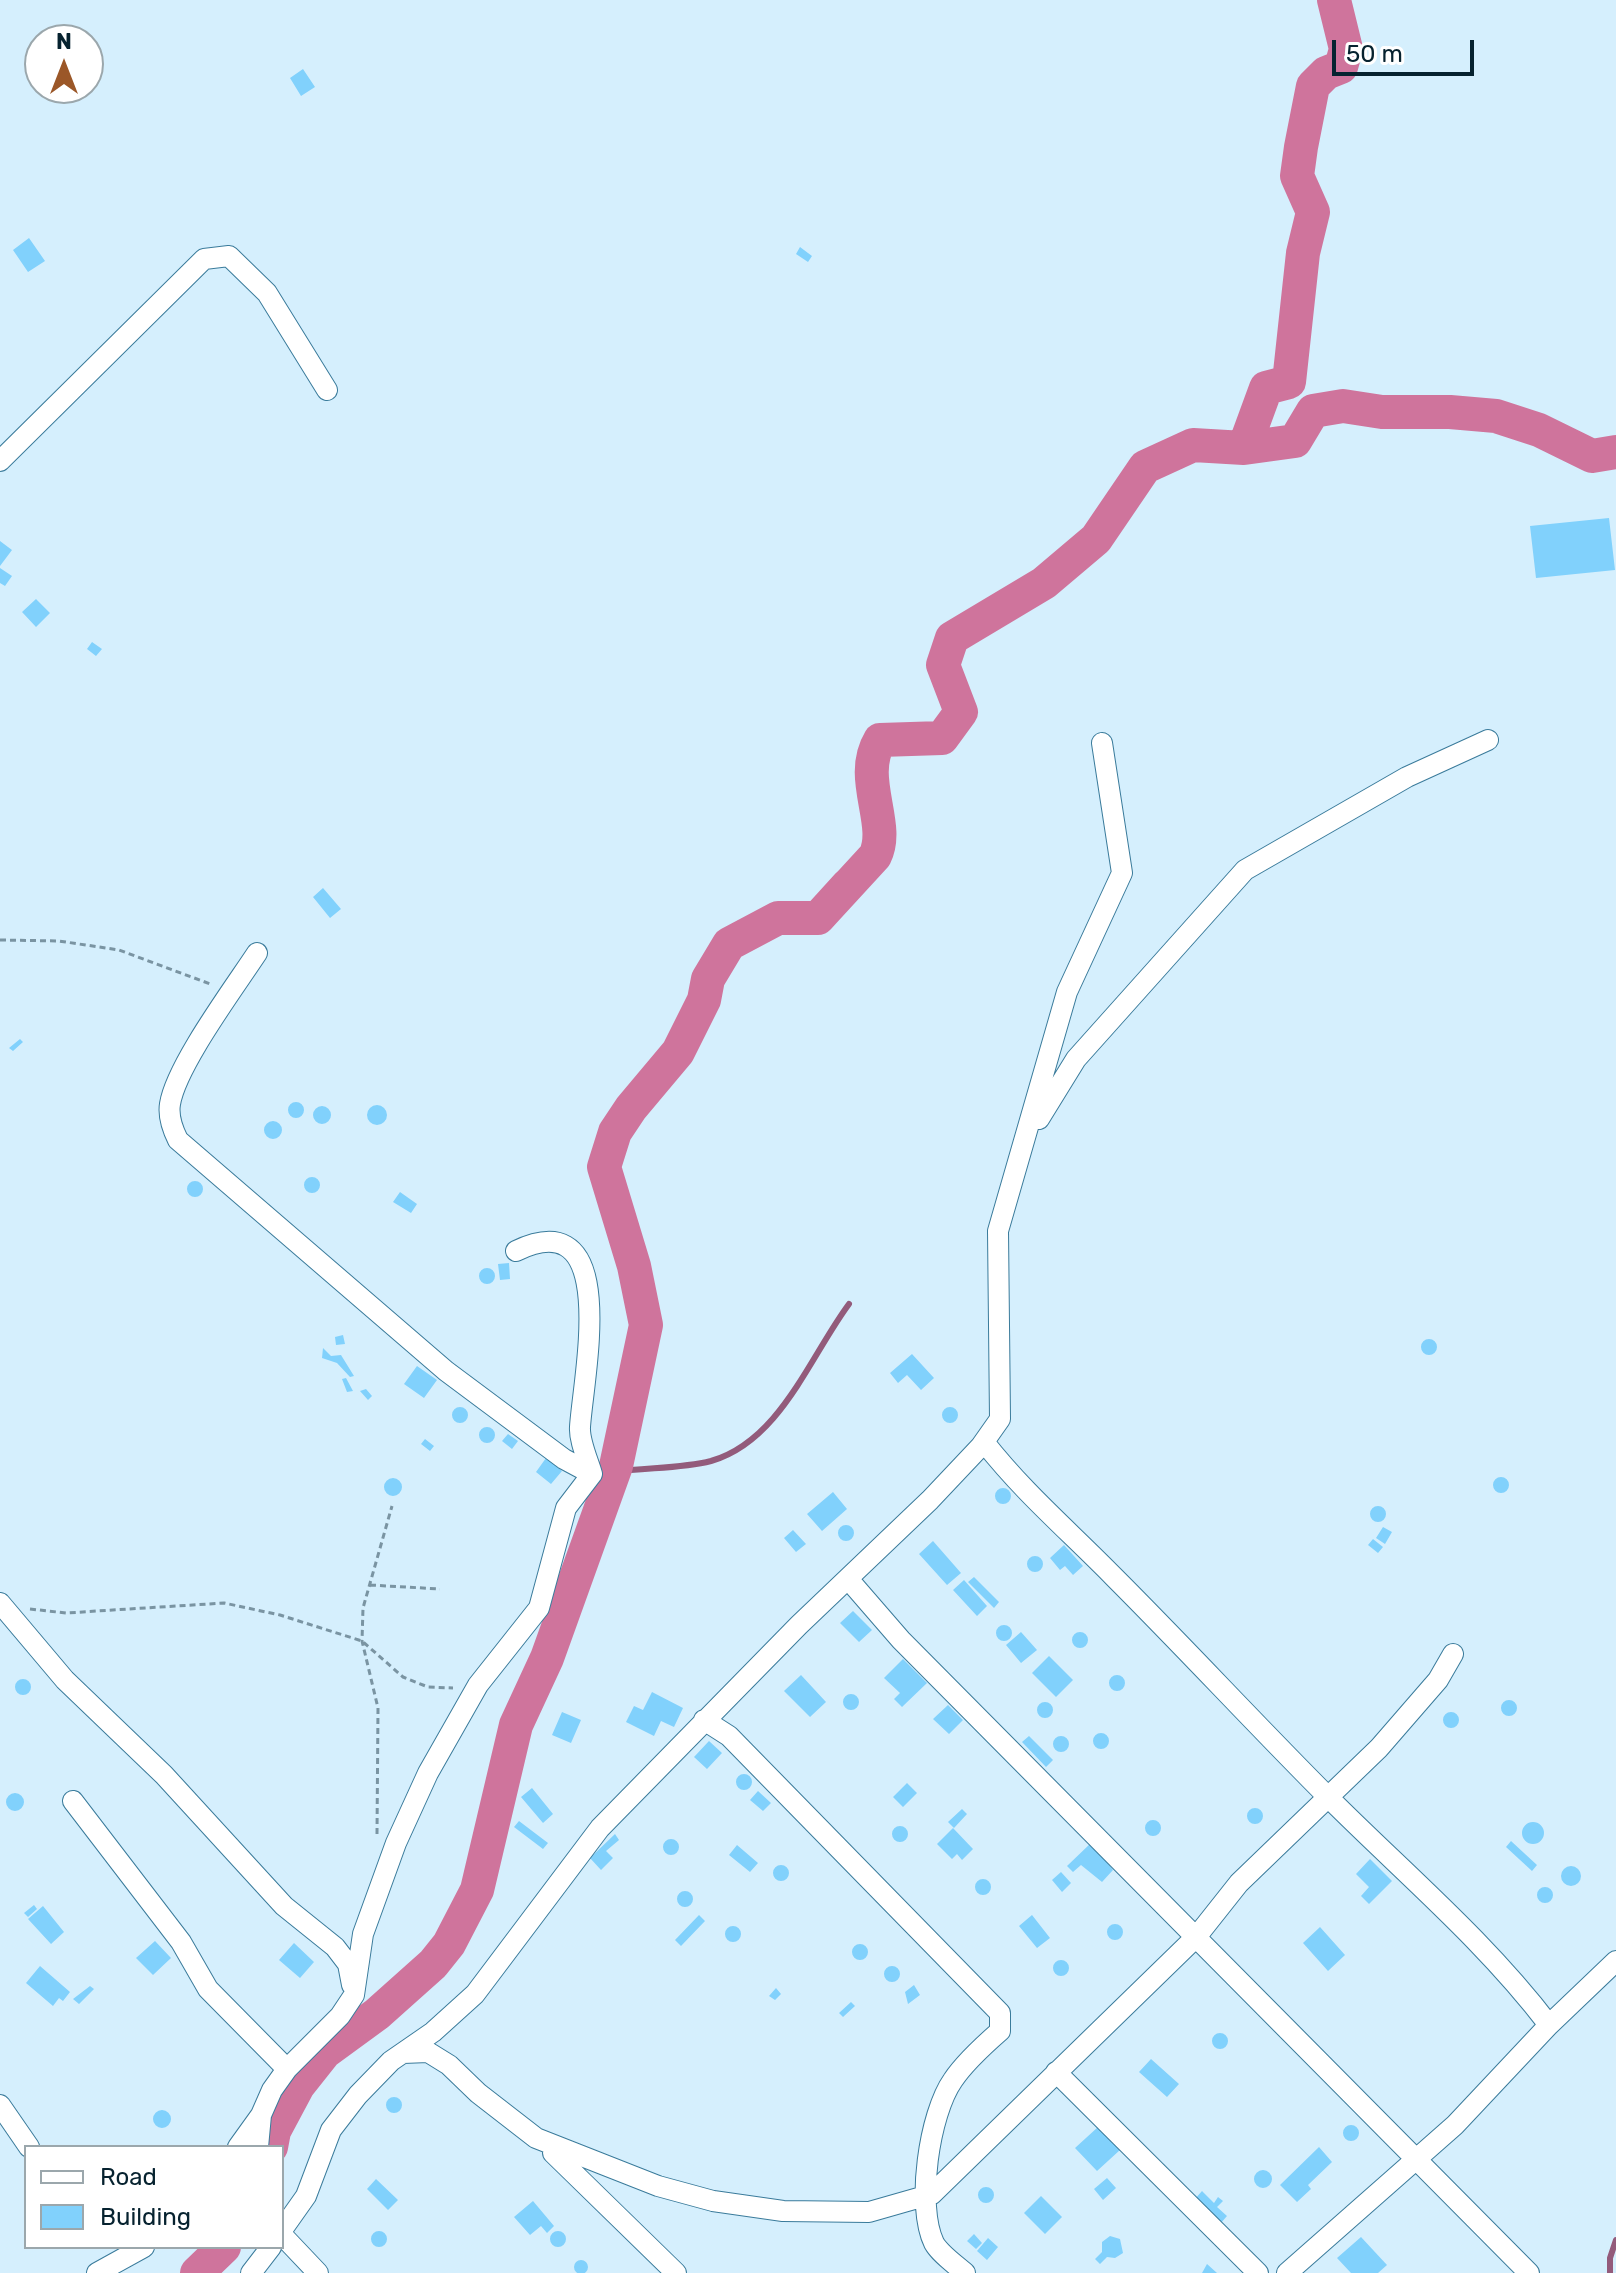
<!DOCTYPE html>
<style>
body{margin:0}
#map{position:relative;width:1616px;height:2273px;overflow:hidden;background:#d5effd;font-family:Rubik,sans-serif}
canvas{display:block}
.legend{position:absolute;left:24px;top:2145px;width:260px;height:104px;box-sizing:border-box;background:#fff;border:2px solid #9ba7ac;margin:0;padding:10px 14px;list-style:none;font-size:24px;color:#06222f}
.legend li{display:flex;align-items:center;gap:16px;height:40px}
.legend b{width:40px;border:2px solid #9ba7ac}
.north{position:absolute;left:24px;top:24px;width:80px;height:80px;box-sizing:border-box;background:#fff;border:2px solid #9ba7ac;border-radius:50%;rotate:0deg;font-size:22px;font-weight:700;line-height:32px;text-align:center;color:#06222f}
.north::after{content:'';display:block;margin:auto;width:28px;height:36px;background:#9b5728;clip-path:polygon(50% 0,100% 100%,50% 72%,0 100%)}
.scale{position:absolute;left:1332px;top:40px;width:142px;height:36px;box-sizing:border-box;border:4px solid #06222f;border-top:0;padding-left:10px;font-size:24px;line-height:28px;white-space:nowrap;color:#06222f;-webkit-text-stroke:6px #fff;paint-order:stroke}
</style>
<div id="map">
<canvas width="1616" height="2273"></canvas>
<ul class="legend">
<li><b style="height:10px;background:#fff"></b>Road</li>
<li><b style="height:22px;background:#81d1fc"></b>Building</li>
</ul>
<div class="north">N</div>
<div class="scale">50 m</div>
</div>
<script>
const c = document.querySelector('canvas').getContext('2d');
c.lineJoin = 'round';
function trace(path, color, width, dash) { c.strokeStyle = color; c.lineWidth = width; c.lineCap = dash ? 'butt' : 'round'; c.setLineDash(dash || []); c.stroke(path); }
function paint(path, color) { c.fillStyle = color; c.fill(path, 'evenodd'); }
const stream = new Path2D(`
 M614,1472C646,1467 680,1469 711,1461C780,1441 809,1358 849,1304
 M1610,2273V2258L1616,2240`);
const river = new Path2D(`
 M1244,448L1295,441L1313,411L1343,406L1382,412H1450L1496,416L1539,430L1592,456L1616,452
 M848,885L818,918L875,856C891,824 857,778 880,740L942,738L961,712L943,665L952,638L1044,583L1096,539L1145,467L1193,445L1244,448L1266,388L1289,382L1303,253L1313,212L1297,176L1301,147L1313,86L1326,73L1341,67L1346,49L1334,0
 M271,2147L274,2131L298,2086L325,2052L377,2014L433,1964L449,1944L477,1890L516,1725L547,1658L616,1466L646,1325L634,1266L604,1167L615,1132L631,1108L678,1052L704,1000L708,979L729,944L778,918H818
 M197,2273L224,2247`);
const building = new Path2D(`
 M303,69L315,87L301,96L290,78Z
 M29,238L45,261L28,272L13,250Z
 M800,247L812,256L808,262L796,254Z
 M1609,518L1615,570L1536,578L1530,526Z
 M0,541L12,550L0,566Z
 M0,568L12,576L5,586L0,583Z
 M36,599L50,613L36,627L22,612Z
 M92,642L102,649L96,656L87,649Z
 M323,888L341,909L330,918L313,897Z
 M20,1039L23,1042L13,1051L9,1048Z
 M288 1110a8 8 0 1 1 16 0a8 8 0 1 1-16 0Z
 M367 1115a10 10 0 1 1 20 0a10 10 0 1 1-20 0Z
 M313 1115a9 9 0 1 1 18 0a9 9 0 1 1-18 0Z
 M264 1130a9 9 0 1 1 18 0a9 9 0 1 1-18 0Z
 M304 1185a8 8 0 1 1 16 0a8 8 0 1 1-16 0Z
 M187 1189a8 8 0 1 1 16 0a8 8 0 1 1-16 0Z
 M400,1192L417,1204L411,1213L393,1202Z
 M509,1263L510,1279L500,1280L498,1264Z
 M479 1276a8 8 0 1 1 16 0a8 8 0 1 1-16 0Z
 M343,1335L345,1344L336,1345L335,1337Z
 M1421 1347a8 8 0 1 1 16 0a8 8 0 1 1-16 0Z
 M323,1348L331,1356L341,1355L354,1376L350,1377L337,1363L322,1358Z
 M912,1354L934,1378L921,1390L907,1375L898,1383L890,1373Z
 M417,1366L437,1380L424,1398L404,1384Z
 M346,1378L353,1391L347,1392L342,1379Z
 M366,1389L372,1396L368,1400L360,1391Z
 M452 1415a8 8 0 1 1 16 0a8 8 0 1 1-16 0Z
 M942 1415a8 8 0 1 1 16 0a8 8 0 1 1-16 0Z
 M479 1435a8 8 0 1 1 16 0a8 8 0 1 1-16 0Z
 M508,1434L518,1441L512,1449L502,1441Z
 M425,1439L434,1446L430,1451L421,1444Z
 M546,1458L562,1471L551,1484L536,1472Z
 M1493 1485a8 8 0 1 1 16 0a8 8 0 1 1-16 0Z
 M384 1487a9 9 0 1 1 18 0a9 9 0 1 1-18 0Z
 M995 1496a8 8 0 1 1 16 0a8 8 0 1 1-16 0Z
 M833,1492L847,1509L822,1531L807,1514Z
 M1370 1514a8 8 0 1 1 16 0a8 8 0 1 1-16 0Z
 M838 1533a8 8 0 1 1 16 0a8 8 0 1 1-16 0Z
 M1383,1527L1392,1532L1385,1544L1376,1538Z
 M793,1530L806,1544L796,1552L784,1538Z
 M1373,1539L1383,1547L1378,1553L1368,1545Z
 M933,1541L961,1573L947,1585L919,1554Z
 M1064,1545L1083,1566L1073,1575L1065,1566L1060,1570L1050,1558Z
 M1027 1564a8 8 0 1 1 16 0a8 8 0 1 1-16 0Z
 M974,1577L999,1602L994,1608L968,1582Z
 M964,1580L987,1606L977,1616L953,1590Z
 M853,1611L872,1630L859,1642L840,1623Z
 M996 1633a8 8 0 1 1 16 0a8 8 0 1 1-16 0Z
 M1021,1632L1037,1650L1021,1663L1006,1645Z
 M1072 1640a8 8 0 1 1 16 0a8 8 0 1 1-16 0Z
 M1049,1656L1073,1680L1056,1697L1032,1673Z
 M903,1659L927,1683L902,1707L894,1699L900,1693L884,1678Z
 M801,1675L826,1702L810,1717L784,1691Z
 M1109 1683a8 8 0 1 1 16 0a8 8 0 1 1-16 0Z
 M15 1687a8 8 0 1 1 16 0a8 8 0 1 1-16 0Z
 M652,1692L683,1708L674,1727L661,1721L654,1736L626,1722L634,1706L643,1710Z
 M843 1702a8 8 0 1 1 16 0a8 8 0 1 1-16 0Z
 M1501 1708a8 8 0 1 1 16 0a8 8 0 1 1-16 0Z
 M1037 1710a8 8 0 1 1 16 0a8 8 0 1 1-16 0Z
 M948,1705L963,1720L949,1734L933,1719Z
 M562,1712L581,1720L571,1743L552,1735Z
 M1443 1720a8 8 0 1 1 16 0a8 8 0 1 1-16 0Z
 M1093 1741a8 8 0 1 1 16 0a8 8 0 1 1-16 0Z
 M1029,1736L1053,1760L1046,1767L1022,1742Z
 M1053 1744a8 8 0 1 1 16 0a8 8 0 1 1-16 0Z
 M709,1741L722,1753L707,1769L694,1757Z
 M736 1782a8 8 0 1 1 16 0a8 8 0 1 1-16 0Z
 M907,1783L917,1793L903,1807L893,1797Z
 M532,1788L553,1814L543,1823L521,1797Z
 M758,1791L771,1803L763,1811L750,1800Z
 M6 1802a9 9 0 1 1 18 0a9 9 0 1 1-18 0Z
 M1247 1816a8 8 0 1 1 16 0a8 8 0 1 1-16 0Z
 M962,1809L967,1814L954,1828L948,1822Z
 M1145 1828a8 8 0 1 1 16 0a8 8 0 1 1-16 0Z
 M519,1821L548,1843L543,1849L514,1827Z
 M1522 1833a11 11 0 1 1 22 0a11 11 0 1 1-22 0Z
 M892 1834a8 8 0 1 1 16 0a8 8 0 1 1-16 0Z
 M953,1828L973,1849L962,1860L957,1854L952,1859L937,1844Z
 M615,1834L619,1840L606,1851L613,1858L601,1870L590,1858Z
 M663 1847a8 8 0 1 1 16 0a8 8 0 1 1-16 0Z
 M1511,1841L1537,1865L1532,1871L1506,1847Z
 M1092,1842L1113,1870L1102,1882L1081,1865L1073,1872L1067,1866Z
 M737,1845L758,1863L750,1872L729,1855Z
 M1370,1859L1392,1881L1369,1904L1361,1896L1369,1887L1356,1874Z
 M773 1873a8 8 0 1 1 16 0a8 8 0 1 1-16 0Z
 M1561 1876a10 10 0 1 1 20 0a10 10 0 1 1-20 0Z
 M1061,1872L1071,1883L1062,1892L1052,1880Z
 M975 1887a8 8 0 1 1 16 0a8 8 0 1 1-16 0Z
 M1537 1895a8 8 0 1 1 16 0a8 8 0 1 1-16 0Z
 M677 1899a8 8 0 1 1 16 0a8 8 0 1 1-16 0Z
 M34,1905L37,1909L28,1917L24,1913Z
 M43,1906L64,1932L51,1944L28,1919Z
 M699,1915L705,1921L681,1946L675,1940Z
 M1032,1915L1050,1938L1037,1948L1019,1926Z
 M1107 1932a8 8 0 1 1 16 0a8 8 0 1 1-16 0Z
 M725 1934a8 8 0 1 1 16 0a8 8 0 1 1-16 0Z
 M1320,1927L1345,1955L1328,1971L1303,1943Z
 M155,1941L171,1958L153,1975L136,1958Z
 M294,1943L314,1962L300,1978L279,1960Z
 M852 1952a8 8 0 1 1 16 0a8 8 0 1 1-16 0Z
 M1053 1968a8 8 0 1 1 16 0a8 8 0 1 1-16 0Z
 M40,1966L70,1992L63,2001L59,1998L53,2006L26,1983Z
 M884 1974a8 8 0 1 1 16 0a8 8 0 1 1-16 0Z
 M914,1985L920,1995L908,2004L905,1992Z
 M90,1986L94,1989L79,2004L73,1999Z
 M776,1988L781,1994L775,2000L769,1996Z
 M851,2002L855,2006L843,2017L839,2013Z
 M1212 2041a8 8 0 1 1 16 0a8 8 0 1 1-16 0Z
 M1151,2059L1179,2084L1167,2097L1139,2072Z
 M386 2105a8 8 0 1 1 16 0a8 8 0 1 1-16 0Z
 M153 2119a9 9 0 1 1 18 0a9 9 0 1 1-18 0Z
 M1343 2133a8 8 0 1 1 16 0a8 8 0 1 1-16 0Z
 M1098,2127L1120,2150L1097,2171L1075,2148Z
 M1319,2147L1332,2162L1308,2185L1311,2189L1297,2202L1280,2185Z
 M1254 2179a9 9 0 1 1 18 0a9 9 0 1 1-18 0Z
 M1107,2178L1116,2188L1103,2200L1094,2189Z
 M376,2179L398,2200L388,2210L367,2189Z
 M978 2195a8 8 0 1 1 16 0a8 8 0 1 1-16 0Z
 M1202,2191L1214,2203L1218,2197L1223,2201L1217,2207L1227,2216L1220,2224L1194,2200Z
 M1041,2196L1062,2217L1045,2234L1024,2213Z
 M533,2201L554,2226L547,2233L541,2226L530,2235L514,2217Z
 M550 2239a8 8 0 1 1 16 0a8 8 0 1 1-16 0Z
 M371 2239a8 8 0 1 1 16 0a8 8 0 1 1-16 0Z
 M974,2234L982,2243L976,2249L967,2241Z
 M1110,2236L1120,2239L1123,2253L1115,2258L1107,2257L1100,2264L1095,2259L1102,2252V2242Z
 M1361,2237L1387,2265L1378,2273H1351L1337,2258Z
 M988,2238L998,2247L987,2260L977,2251Z
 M574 2267a7 7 0 1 1 14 0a7 7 0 1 1-14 0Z
 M1207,2264L1217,2273H1202Z`);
const path = new Path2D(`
 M0,940L59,941L119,950L213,985
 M370,1585L440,1589
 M30,1609L66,1613L224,1603L280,1615L362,1641L403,1677L428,1687L453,1688
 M377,1834L378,1708L362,1641L363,1608L392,1506`);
const street = new Path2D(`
 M0,461L204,259L229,256L267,293L327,390
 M257,953C234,988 176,1066 170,1104C168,1116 173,1130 178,1140L446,1371L564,1459L592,1474L566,1508L539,1608L478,1685L428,1773L396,1843L363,1934L354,1995L340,2016L287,2069L272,2090L261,2115L258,2147
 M1039,1119L1076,1059L1245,870L1407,777L1488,740
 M516,1251C622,1200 583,1377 580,1427C579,1441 588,1460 592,1474
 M984,1442C1025,1494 1069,1531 1114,1577C1187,1650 1257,1726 1330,1799C1404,1873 1485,1941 1549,2025L1616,1961
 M849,1580L901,1640L1529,2273
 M0,1603L65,1680L164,1775L284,1906L335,1947L348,1964L352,1985
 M704,1720L729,1736L1000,2013V2031C984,2045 965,2062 953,2080C929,2114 916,2206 934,2243C940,2254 955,2264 965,2273
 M73,1801L181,1942L208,1989L287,2069
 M403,2053L428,2052L449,2065L478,2093L536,2138L658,2186L713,2201L783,2211L869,2212L932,2194L1197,1936L1239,1883L1379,1748L1438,1680L1453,1654
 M1056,2072L1258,2273
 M0,2105L29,2147
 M238,2147L261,2115
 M553,2153L676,2273
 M282,2230L306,2196L331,2130L358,2095L391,2061L433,2032L475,1994L600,1828L799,1625L930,1500L981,1446L1000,1419L998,1231L1067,992L1122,873L1102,743
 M282,2235L318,2273
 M97,2273L144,2247
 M251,2273L271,2247
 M1287,2273L1455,2125L1549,2025`);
trace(stream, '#935b7b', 6);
trace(river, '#cf749c', 34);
paint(building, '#81d1fc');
trace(street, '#3a7b9b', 22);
trace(path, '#7a94a2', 3, [6, 4]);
trace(street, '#fff', 20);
</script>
